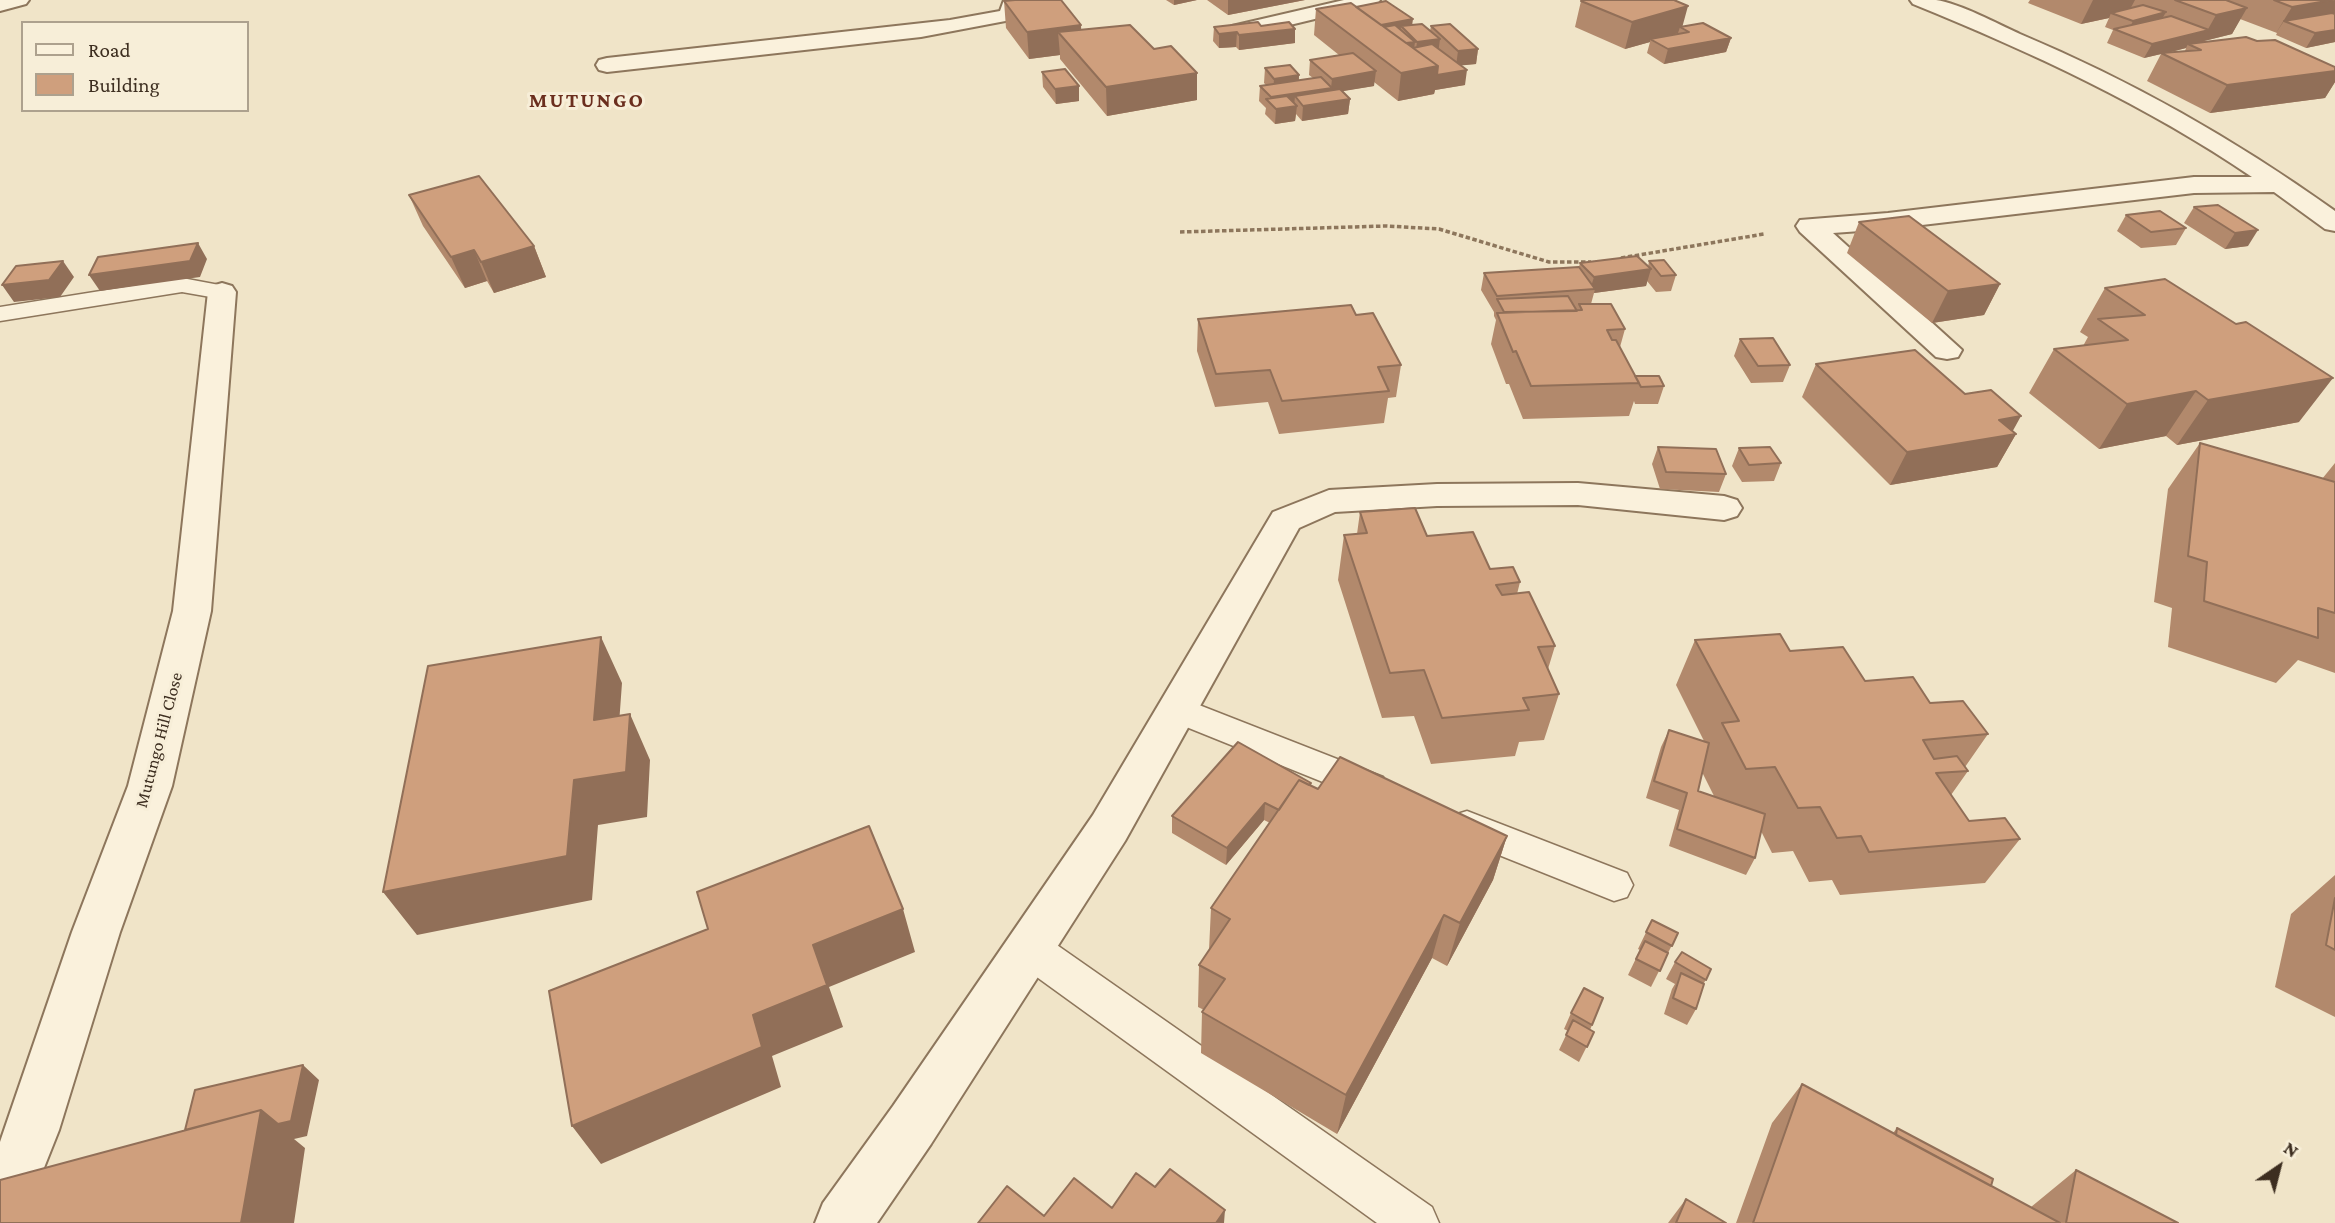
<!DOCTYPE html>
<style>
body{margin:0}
#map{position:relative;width:2335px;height:1223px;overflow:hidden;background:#f0e4c8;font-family:"Crimson Pro",serif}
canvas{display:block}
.legend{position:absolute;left:21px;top:21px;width:228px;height:91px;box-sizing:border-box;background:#f7eed8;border:2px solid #ada18e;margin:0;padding:9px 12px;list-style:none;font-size:21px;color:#3d2e20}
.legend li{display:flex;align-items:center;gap:14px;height:35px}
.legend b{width:35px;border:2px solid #ada18e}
.north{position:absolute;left:2244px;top:1132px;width:70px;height:70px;-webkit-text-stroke:5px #f7eed8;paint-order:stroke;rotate:35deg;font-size:19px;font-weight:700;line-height:28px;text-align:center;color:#3d2e20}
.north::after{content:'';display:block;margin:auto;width:24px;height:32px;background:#3d2e20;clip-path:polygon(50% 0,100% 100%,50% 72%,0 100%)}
</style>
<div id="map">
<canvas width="2335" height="1223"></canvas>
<ul class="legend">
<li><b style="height:9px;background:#faf1dc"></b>Road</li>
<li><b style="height:19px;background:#cf9f7d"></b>Building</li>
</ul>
<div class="north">N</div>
</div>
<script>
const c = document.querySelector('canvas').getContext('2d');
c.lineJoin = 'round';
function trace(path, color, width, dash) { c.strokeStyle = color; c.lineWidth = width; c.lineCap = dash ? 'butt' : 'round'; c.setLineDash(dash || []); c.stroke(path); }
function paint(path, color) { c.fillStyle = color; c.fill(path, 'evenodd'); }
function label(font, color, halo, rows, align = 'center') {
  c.font = font + ' "Crimson Pro",serif'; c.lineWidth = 6; c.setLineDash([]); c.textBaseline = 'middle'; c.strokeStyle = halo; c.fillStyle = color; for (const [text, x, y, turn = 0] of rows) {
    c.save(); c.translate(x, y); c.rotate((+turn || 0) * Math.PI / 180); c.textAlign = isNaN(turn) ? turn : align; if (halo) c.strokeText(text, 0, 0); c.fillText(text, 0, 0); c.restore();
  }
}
const path = new Path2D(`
 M1180,232L1386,226L1439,229L1549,262H1591
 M1621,258L1764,234`);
const service = new Path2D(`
 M182,278L230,287L234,292L230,297L222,299L182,292L0,321V307Z
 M1176,696L1383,777L1388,787L1383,797L1370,801L1164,718L1159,709L1164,700Z
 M1467,811L1627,873L1633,885L1627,897L1614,901L1454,837L1449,826L1454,815Z
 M1030,931L1044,936L1432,1207L1439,1223H1377L1016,962L1010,949L1016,936Z`);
const minor = new Path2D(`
 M0,0H29L26,4L0,11Z
 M1004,0H1024L1016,19L921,37L607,72L599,70L596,65L599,60L607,58L950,20L1000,11Z
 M1344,0H1380L1377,4L1240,37L1232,36L1229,31L1232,26Z
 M1910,0C1918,0 1928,0 1936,0C1959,3 1998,24 2020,34C2132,81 2236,140 2335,211V231L2325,229L2274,192L2194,193L1888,229L1833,233L1962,350L1958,357L1947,359L1936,357L1800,232L1796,226L1800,220L1888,213L2194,177H2252C2146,105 2031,52 1913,4Z
 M222,283L232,286L236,292L211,611L172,786L120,932L59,1130L22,1223H0V1142L72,932L128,786L173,611L208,292L212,286Z
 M1578,483L1724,496L1737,500L1742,508L1737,516L1724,520L1578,505L1437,506L1335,512L1299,528L1125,841L931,1144L877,1223H815L823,1203L893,1106L1093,815L1273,512L1329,490L1437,484Z`);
const wall = new Path2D(`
 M1166,0H1197L1174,5Z
 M1207,0H1305L1228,15Z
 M2030,0H2335V42L2306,48L2276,35L2277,33L2240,19L2232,34L2204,41L2203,42L2257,41L2335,67V82L2325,98L2210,113L2147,81L2161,54L2144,58L2107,43L2113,30L2105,27L2109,18L2081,24L2028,3ZM2186,48L2185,51L2167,53Z
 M1004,1L1081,25V30L1197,100L1107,116L1060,59V55L1029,59L1006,28Z
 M1581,1L1731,38L1726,52L1664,64L1647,53L1650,42L1625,49L1575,27Z
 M1356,7L1430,31L1431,26L1478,49L1476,64L1461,65L1465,85L1435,90L1434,94L1398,101L1374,82V86L1342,91L1350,99L1348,114L1302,121L1296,114L1295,121L1275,124L1265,114L1266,108L1259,101L1260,86L1266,85L1264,83L1265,68L1299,75V80L1313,78L1309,75L1310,60L1339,55L1314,35L1316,9Z
 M1261,26L1295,29V43L1239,50L1236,47L1219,48L1213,41L1214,27Z
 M1042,72L1079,101L1056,104L1043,87Z
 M409,195L534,246L546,277L494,293L487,281L465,288L423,226Z
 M2218,205L2248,246L2225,249L2184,223L2194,207Z
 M2126,215L2186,228L2176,245L2141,248L2117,231Z
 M1859,222L2000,284L1984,315L1932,323L1847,253Z
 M1649,261L1676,275L1671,291L1656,292L1647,281L1646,286L1594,293L1591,304L1625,329L1620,347L1635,376L1664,386L1658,404H1635L1634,401L1629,416L1523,419L1509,384H1506L1491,344L1496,320L1494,316V312L1481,290L1484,273L1579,267L1580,263L1648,267Z
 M2165,279L2299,422L2177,445L2166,436L2099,449L2029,393L2054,349L2083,346L2088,337L2080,332L2105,288Z
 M1356,315L1401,365L1396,397L1388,398L1384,423L1279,434L1268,402L1215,407L1197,351L1198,319Z
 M1740,339L1790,365L1783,382L1751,383L1734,356Z
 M1816,364L1965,394L2016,434L1997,467L1890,485L1802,397Z
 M2200,443L2322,479L2335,463V673L2298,660L2276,683L2168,647L2172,608L2154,602L2168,489Z
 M1658,447L1726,474L1719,492L1660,489L1652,464Z
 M1739,448L1781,463L1774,481L1742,482L1732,466Z
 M1360,512L1427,536L1490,569L1520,582L1517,594L1555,646L1548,669L1559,694L1544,740L1519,742L1515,756L1431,764L1414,716L1382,718L1338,580L1344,535L1357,534Z
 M1695,640L1790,651L1865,681L1930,703L1988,734L1965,767L1968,771L1951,795L1969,821L2020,839L1985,883L1840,895L1832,880L1809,882L1793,851L1772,853L1761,831L1755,858L1746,875L1669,846L1679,810L1646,798L1661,747L1669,730L1704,741L1676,685ZM1702,772L1714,796L1698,791Z
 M1311,783L1310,785L1318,789L1507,836L1493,880L1447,966L1432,958L1337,1134L1201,1053L1202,1012L1204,1010L1198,1007L1199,965L1209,950L1211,908L1270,823L1264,820L1226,865L1172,833V816Z
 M2335,875V1017L2275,987L2291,914Z
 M1652,920L1678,933L1651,987L1628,975L1640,950L1638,949Z
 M1675,962L1711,969L1704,983L1696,1009L1687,1025L1664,1014L1672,989L1675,984L1666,979Z
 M1603,998L1590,1030L1594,1032L1579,1062L1559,1050L1568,1031L1564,1029L1571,1013Z
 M1802,1084L1893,1133L1897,1128L1991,1186L2031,1207L2076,1170L2178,1223H1736L1772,1123Z
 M1686,1199L1726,1223H1668Z`);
const shadedWall = new Path2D(`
 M1174,0H1197L1174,5Z
 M1228,0H1305L1228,15Z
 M2093,0H2135L2128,13H2111L2109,18L2081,24Z
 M2335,0V23L2284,21L2276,33L2292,7Z
 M1688,6L1682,28L1680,27L1678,33L1653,41L1650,39V42L1625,49L1632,22Z
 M2247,8L2232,34L2204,41L2202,44H2188L2186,48L2163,54L2161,53V54L2144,58L2152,44L2207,31L2216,15Z
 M2166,12L2158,26L2126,35L2133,21Z
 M1413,19L1411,33L1401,26L1400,35L1372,26Z
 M1081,25L1082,52L1058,32L1060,55L1029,59L1027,32Z
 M1295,29V43L1239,50V35Z
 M2335,30V42L2306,48L2315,33Z
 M1237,32L1236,47L1219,48V34Z
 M1731,38L1726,52L1664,64L1668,49Z
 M1440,39L1438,54L1415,56L1417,42Z
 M1415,42L1413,56L1392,45Z
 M1478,49L1476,64L1456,66L1458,51Z
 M1438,66L1467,70L1465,85L1435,90L1434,94L1398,101L1401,73Z
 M1376,71L1374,86L1332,93L1350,99L1348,114L1302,121L1303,106L1295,96L1294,107L1297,106L1295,121L1275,124L1276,109L1270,103L1271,97L1331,88L1332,79Z
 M2335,71V82L2325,98L2210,113L2227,85Z
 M1197,73V100L1107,116L1106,87Z
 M1299,75L1298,90L1273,93L1274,79Z
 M1079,86V101L1056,104L1055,89Z
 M2258,230L2248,246L2225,249L2235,233Z
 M198,243L207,259L200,277L100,291L89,275Z
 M534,246L546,277L494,293L481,262Z
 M474,250L487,281L465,288L451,257Z
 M63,261L74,277L60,297L14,302L2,285Z
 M1651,269L1646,286L1594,293L1595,289L1590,290L1594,277Z
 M2000,284L1984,315L1932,323L1948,291Z
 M2333,378L2299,422L2177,445L2208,400Z
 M2196,391L2166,436L2099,449L2127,404Z
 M2021,416L2010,436L2016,434L1997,467L1890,485L1907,452L1999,420Z
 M601,637L622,683L616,765L594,720Z
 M630,714L650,760L647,817L598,825L592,900L417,935L383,892L574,780Z
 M1265,803L1264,820L1226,865L1227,848Z
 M1507,836L1493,880L1447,966L1460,923Z
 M903,909L915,952L829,987L843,1027L772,1056L781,1087L601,1164L572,1126L753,1015L813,945Z
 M1444,915L1432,958L1337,1134L1346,1095Z
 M303,1065L319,1080L307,1136L294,1139L305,1148L294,1223H241L261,1110Z
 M1225,1210L1224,1223H1216Z`);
const building = new Path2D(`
 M1015,0H1061L1081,25L1027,32L1004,1Z
 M1584,0H1674L1688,6L1632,22L1581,1Z
 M2175,0H2226L2247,8L2216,15Z
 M2274,0H2332L2292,7Z
 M1386,1L1413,19L1381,25L1356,7Z
 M1351,3L1438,66L1401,73L1316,9Z
 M2143,5L2166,12L2133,21L2111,13Z
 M2332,13L2335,14V30L2315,33L2284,21Z
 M2171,16L2209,30L2152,44L2114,29Z
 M1258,22L1261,26L1289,22L1295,29L1239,35L1237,32L1219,34L1214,27Z
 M1703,23L1731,38L1668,49L1650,39L1689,32L1680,27Z
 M1422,24L1440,39L1417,42L1401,26Z
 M1450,24L1478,49L1458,51L1431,26Z
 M1130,25L1154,49L1171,46L1197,73L1106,87L1058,32Z
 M1395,25L1415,42L1406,43L1384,27Z
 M2246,37L2257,41L2275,40L2335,67V71L2227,85L2161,53L2201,50L2188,44Z
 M1432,44L1467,70L1437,75L1438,66L1413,48Z
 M1353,53L1376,71L1332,79L1310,60Z
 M1290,65L1299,75L1274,79L1265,68Z
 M1065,69L1079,86L1055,89L1042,72Z
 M1321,77L1332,88L1271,97L1260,86Z
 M1340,89L1350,99L1303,106L1295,96Z
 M1287,96L1297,106L1276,109L1266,99Z
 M479,176L534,246L481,262L474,250L451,257L409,195Z
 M2218,205L2258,230L2235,233L2194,207Z
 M2160,211L2186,228L2151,232L2126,215Z
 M1909,216L2000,284L1948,291L1859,222Z
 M198,243L190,261L89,275L98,257Z
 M1637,256L1651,269L1594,277L1580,263Z
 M1664,260L1676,275L1661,276L1649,261Z
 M63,261L49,280L2,285L16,266Z
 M1579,267L1595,289L1497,296L1484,273Z
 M2165,279L2236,324L2246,322L2333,378L2208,400L2196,391L2127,404L2054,349L2128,340L2098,319L2145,315L2105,288Z
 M1568,296L1577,311L1504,312L1497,299Z
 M1579,304H1611L1625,329L1607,330L1612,340H1616L1639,383L1531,386L1516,351L1513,352L1497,313L1582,310Z
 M1351,305L1356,315L1373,313L1401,365L1378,367L1389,391L1282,401L1270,370L1216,374L1198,319Z
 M1773,338L1790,365L1758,366L1740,339Z
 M1915,350L1965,394L1991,390L2021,416L1999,420L2016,434L1907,452L1816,364Z
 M1635,376H1659L1664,386L1641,387Z
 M2200,443L2335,482V613L2318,608V638L2204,601L2207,562L2188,556Z
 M1658,447L1716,449L1726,474L1666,472Z
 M1770,447L1781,463L1749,465L1739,448Z
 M1415,508L1427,536L1473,532L1490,569L1513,567L1520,582L1496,585L1502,595L1529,592L1555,646L1538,647L1559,694L1523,698L1529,710L1442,718L1424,670L1390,673L1344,535L1367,533L1360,512Z
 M1780,634L1790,651L1843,647L1865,681L1913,677L1930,703L1963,701L1988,734L1923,740L1934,759L1957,756L1968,771L1936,773L1969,821L2005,818L2020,839L1869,852L1861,836L1837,838L1820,807L1798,808L1775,767L1746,769L1722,723L1739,721L1695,640Z
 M601,637L594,720L630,714L626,772L574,780L567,856L383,892L428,666Z
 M1669,730L1709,743L1698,791L1765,814L1755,858L1677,829L1687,793L1654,781Z
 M1238,742L1311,783L1309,785L1299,780L1279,810L1265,803L1227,848L1172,816Z
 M1340,757L1507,836L1460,923L1444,915L1346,1095L1202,1012L1225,979L1199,965L1230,919L1211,908L1299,780L1318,789Z
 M869,826L903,909L813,945L827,985L753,1015L762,1047L572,1126L549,991L708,929L697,892Z
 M2335,898V950L2326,945Z
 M1652,920L1678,933L1672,946L1646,932Z
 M1645,941L1668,953L1660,971L1636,959Z
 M1682,952L1711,969L1706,980L1675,962Z
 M1681,973L1704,984L1696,1009L1673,998Z
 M1584,988L1603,998L1592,1025L1571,1013Z
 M1573,1020L1594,1032L1587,1047L1566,1035Z
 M303,1065L291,1121L278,1124L261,1110L185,1130L195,1090Z
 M1802,1084L2060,1223H1753Z
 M261,1110L241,1223H0V1180Z
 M1897,1128L1993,1179L1991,1186L1896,1135Z
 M1170,1169L1225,1210L1216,1223H978L1007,1186L1044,1216L1074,1178L1112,1208L1136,1173L1155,1187Z
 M2076,1170L2178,1223H2066Z
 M1686,1199L1726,1223H1676Z`);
const streetNames = [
 ["Mutungo Hill Close",159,740,-75]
];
const farDistrictnames = [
 ["MUTUNGO",587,101]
];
trace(service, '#8d765c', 3);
trace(minor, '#8d765c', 4);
trace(path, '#8d765c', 3.5, [4.5, 2.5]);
paint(service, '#faf1dc');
paint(minor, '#faf1dc');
paint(wall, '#b2896c');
paint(shadedWall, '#916f58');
paint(building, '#cf9f7d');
trace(building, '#916f58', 2);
label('18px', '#3d2e20', '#f7eed8', streetNames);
c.letterSpacing = '2px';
label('bold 21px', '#6b2e1e', '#f7eed8', farDistrictnames);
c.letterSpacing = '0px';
</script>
